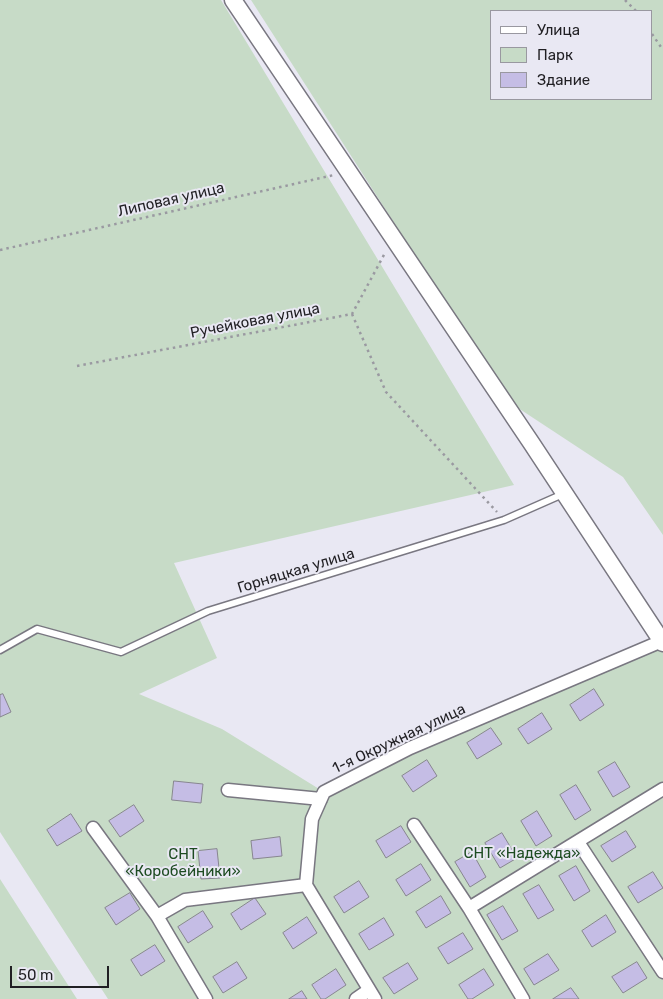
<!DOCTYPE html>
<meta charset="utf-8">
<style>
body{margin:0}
#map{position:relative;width:663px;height:999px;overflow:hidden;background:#e9e8f3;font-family:Rubik,sans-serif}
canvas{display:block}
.legend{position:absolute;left:490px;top:10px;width:162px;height:90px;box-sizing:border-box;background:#e9e8f3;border:1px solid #9998a0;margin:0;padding:6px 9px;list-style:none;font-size:15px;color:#201f23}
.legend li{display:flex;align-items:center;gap:10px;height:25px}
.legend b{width:25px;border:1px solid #9998a0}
.scale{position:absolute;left:10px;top:966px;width:99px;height:22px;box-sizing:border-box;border:2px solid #201f23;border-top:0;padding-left:6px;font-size:15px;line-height:18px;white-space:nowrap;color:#201f23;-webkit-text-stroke:4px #e9e8f3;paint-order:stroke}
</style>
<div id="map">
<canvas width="663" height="999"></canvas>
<ul class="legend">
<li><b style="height:6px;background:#fff"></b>Улица</li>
<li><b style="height:14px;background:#c7dbc7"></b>Парк</li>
<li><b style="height:14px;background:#c5bde5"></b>Здание</li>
</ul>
<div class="scale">50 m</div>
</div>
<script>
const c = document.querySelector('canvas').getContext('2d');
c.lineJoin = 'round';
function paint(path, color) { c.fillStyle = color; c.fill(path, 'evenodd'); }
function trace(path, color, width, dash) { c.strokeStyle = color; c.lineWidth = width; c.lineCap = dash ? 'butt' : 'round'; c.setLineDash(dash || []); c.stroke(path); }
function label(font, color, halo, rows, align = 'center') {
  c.font = font + ' Rubik,sans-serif'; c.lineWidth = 4; c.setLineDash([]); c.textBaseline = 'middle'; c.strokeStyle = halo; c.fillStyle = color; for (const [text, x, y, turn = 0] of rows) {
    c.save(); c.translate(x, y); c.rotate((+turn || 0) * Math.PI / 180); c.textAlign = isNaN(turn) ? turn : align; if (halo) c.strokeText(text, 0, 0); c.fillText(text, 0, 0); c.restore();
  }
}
const green = new Path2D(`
 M0,0H221L514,485L174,563L217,658L139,694L222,729L324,792L663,643V999H108L0,832Z
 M251,0H663V535L623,477L509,402ZM492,11H652V99H492Z
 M0,879L77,999H0Z`);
const building = new Path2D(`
 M594,689L604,705L580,721L570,705Z
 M3,694L11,712L0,717V695Z
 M542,713L552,729L528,744L518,729Z
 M491,728L502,744L477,759L467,743Z
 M427,760L437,776L413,792L402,776Z
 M615,762L630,787L613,797L598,772Z
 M174,781L203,784L201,803L172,800Z
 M576,785L591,810L575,820L560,795Z
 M134,805L144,821L120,837L109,821Z
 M537,811L552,836L536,846L521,821Z
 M71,814L82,831L57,846L47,830Z
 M401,826L411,842L386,858L376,841Z
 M626,831L636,847L612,862L601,846Z
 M502,833L517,858L500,868L485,843Z
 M280,837L282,856L253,859L251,841Z
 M217,849L220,878L201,879L198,851Z
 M472,852L486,877L470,887L455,862Z
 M421,864L431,880L406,896L396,880Z
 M576,866L590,891L574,901L559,876Z
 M653,872L663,888L638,903L628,887Z
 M359,881L369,897L344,913L334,897Z
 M539,885L554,910L538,919L523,894Z
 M130,893L140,909L116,925L105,908Z
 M441,896L451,913L426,928L416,912Z
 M255,898L266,914L241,930L231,914Z
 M503,906L518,931L502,940L487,915Z
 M203,911L213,927L188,943L178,927Z
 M606,915L616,932L592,947L582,931Z
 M307,917L317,933L293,949L283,933Z
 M384,918L394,935L369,950L359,934Z
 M463,933L473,949L448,964L438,948Z
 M155,945L165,961L141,976L131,960Z
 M548,954L559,970L534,985L524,969Z
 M237,962L247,978L223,993L213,977Z
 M637,962L647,978L623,993L612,977Z
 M408,963L418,979L394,994L383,978Z
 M336,969L346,985L325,999H321L312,985Z
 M484,969L494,985L472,999H468L459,985Z
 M571,988L579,999H553Z
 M302,991L307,999H289Z`);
const path = new Path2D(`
 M625,0L636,11
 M652,34L663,50
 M0,250L334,175
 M352,314L386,392L497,512
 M77,366L352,314L385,253`);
const service = new Path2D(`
 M0,650L37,629L121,652L208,611L504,520L563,494`);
const minor = new Path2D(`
 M228,790L321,799
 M414,825L469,908L523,999
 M93,828L157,916L206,999
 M578,842L663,972
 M306,885L375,999
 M469,908L663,789
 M157,916L185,900L306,885L312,819L324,792L410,748L662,641
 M356,999L369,990`);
const tertiary = new Path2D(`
 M233,0L532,444L663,643`);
const streetNames = [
 ["Липовая улица",171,200,-13],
 ["Ручейковая улица",255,321,-11],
 ["Горняцкая улица",296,571,-17],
 ["1-я Окружная улица",399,739,-25]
];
const parkNames = [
 ["СНТ «Надежда»",522,854],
 ["СНТ",183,855],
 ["«Коробейники»",183,872]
];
paint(green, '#c7dbc7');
paint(building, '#c5bde5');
trace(building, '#888690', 1);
trace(service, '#797781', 9);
trace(minor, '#797781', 15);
trace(tertiary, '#797781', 19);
trace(path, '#9a99a1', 2.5, [2.5, 4]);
trace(service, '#fff', 6);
trace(minor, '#fff', 12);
trace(tertiary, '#fff', 16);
label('15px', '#201f23', '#e9e8f3', streetNames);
label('15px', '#1d4b21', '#e9e8f3', parkNames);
</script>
